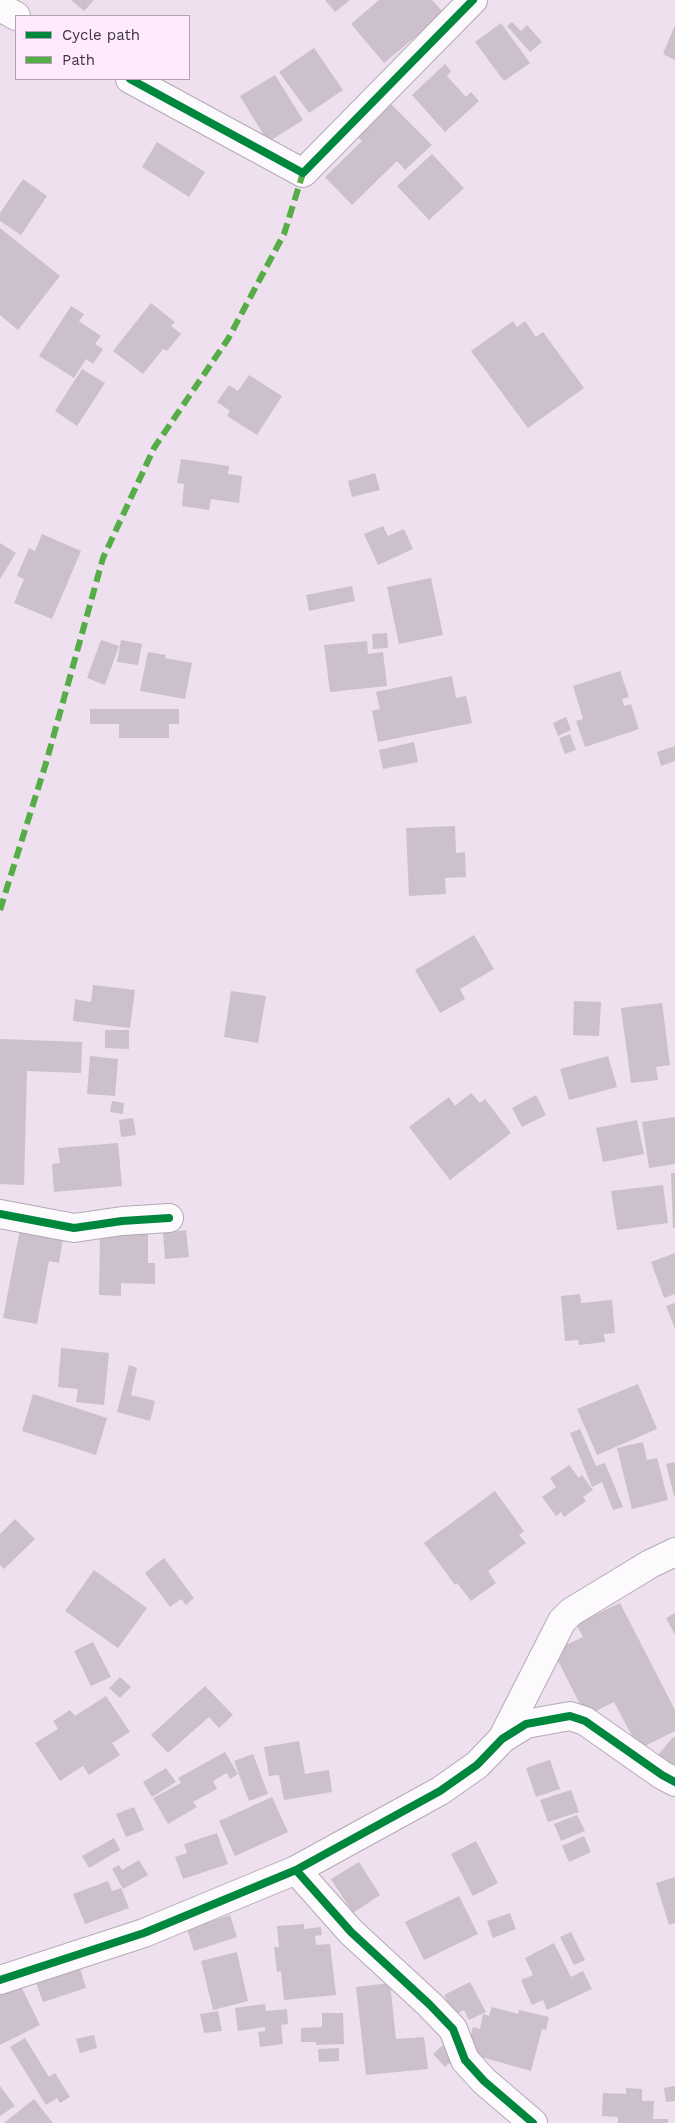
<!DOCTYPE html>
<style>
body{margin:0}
#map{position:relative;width:675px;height:2123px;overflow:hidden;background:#eee0ef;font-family:"Work Sans",sans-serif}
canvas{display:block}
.legend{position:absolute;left:15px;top:15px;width:175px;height:65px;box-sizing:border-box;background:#fee9ff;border:1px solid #b2a1b2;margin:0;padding:6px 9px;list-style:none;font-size:15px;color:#3f343f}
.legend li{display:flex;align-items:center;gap:10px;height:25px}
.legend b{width:25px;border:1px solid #b2a1b2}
</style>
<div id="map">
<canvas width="675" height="2123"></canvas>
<ul class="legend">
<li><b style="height:6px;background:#00873e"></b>Cycle path</li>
<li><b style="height:6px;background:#56ac46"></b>Path</li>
</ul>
</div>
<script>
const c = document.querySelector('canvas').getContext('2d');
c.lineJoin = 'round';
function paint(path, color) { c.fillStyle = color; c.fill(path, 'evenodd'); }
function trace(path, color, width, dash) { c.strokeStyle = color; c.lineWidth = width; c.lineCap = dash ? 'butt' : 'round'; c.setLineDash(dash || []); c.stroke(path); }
const building = new Path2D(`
 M71,0H94L84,11Z
 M325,0H350L335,12Z
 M379,0H432L444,13L384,63L351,24Z
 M512,22L521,31L527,25L542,42L530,52L507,26Z
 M501,23L530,63L504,81L475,42Z
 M675,25V60L663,54Z
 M314,48L343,90L309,113L279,72Z
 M445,64L451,71L447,76L466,97L471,92L479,101L445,132L412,95Z
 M275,75L303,120L268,142L240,96Z
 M386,99L432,145L405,170L397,161L352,205L325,177L362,141L352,132Z
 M157,142L205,172L189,197L142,167Z
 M432,154L464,188L429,220L397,186Z
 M23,179L47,196L21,235L0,221V213Z
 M0,228L60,276L18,330L0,315Z
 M151,303L175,322L171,326L181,334L167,351L163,349L143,374L113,351Z
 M71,306L84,314L79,321L101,336L95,344L103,349L93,364L86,359L74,378L39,356Z
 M513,321L517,327L525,321L536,337L543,332L584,388L528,428L471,351Z
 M82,369L105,383L77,426L55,411Z
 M249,375L282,396L257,435L227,416L230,411L217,402L229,385L238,391Z
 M181,459L229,466L228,474L242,476L239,503L211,499L209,510L182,506L184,484L177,483Z
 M375,473L380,490L352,497L348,481Z
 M383,526L388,536L404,529L413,549L378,565L364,534Z
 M42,534L81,551L52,619L14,603L24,579L17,576L29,548L35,551Z
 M0,543L16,553L0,579Z
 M431,578L443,635L399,644L387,587Z
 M352,586L355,601L309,611L306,595Z
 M387,633L388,648L373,649L372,634Z
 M101,640L119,646L105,685L87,678Z
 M121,640L142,644L138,665L117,662Z
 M367,641L368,654L383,652L387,686L330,692L324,645Z
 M148,652L166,655L165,658L192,663L185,699L140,691Z
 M620,671L629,697L622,699L624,706L631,704L639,729L585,747L576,721L583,719L573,686Z
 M452,676L456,698L466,696L472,723L378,742L372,711L380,709L376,692Z
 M90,709H179V724H169V738H119V724H90Z
 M566,717L571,730L558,736L553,723Z
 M570,734L576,750L565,754L559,738Z
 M414,742L418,762L383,769L379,750Z
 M675,746V761L661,766L657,752Z
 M455,826L456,853L465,852L466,877L445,878L446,894L409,896L406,828Z
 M474,935L494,969L460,989L465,999L440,1013L415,970Z
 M93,985L135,990L130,1028L73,1021L75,999L91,1002Z
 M231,991L266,996L258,1043L224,1037Z
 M574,1001L601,1002L599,1036L573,1035Z
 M662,1003L670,1065L656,1067L658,1080L631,1083L621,1008Z
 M105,1030H129V1049L105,1048Z
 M0,1039L82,1042L81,1073L27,1071L24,1185L0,1184Z
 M90,1056L118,1059L115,1096L87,1094Z
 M608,1056L617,1087L569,1100L560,1069Z
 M471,1093L480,1103L485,1099L511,1133L450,1180L409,1127L449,1097L455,1106Z
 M536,1095L546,1115L522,1127L512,1108Z
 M112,1101L124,1103L123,1114L110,1112Z
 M675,1117V1164L649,1168L642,1122Z
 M133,1118L136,1135L121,1137L119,1120Z
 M637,1120L644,1154L603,1162L596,1128Z
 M118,1143L122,1186L54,1192L52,1164L60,1163L58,1148Z
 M671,1173H675V1228H673Z
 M663,1185L668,1223L617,1230L611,1191Z
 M21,1224L64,1233L59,1263L49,1261L37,1324L3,1318Z
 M186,1230L189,1257L165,1259L163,1233Z
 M100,1233L148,1234V1263H155V1284L121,1283V1296L99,1295Z
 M675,1253V1294L664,1298L651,1262Z
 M580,1294L581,1303L612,1300L615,1333L604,1334L605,1342L579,1345L578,1340L565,1341L561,1296Z
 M675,1303V1329L666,1306Z
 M61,1348L109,1353L104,1405L76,1402L78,1389L58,1387Z
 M129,1365L137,1368L131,1395L155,1401L150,1421L117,1412Z
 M638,1384L657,1429L597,1455L577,1409Z
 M33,1394L107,1418L96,1455L22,1431Z
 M580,1429L596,1466L605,1463L623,1507L613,1510L602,1482L592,1487L570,1433Z
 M643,1442L647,1460L657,1458L668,1500L632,1509L617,1448Z
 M675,1462V1496H674L666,1464Z
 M569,1465L579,1478L582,1475L593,1490L583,1497L586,1501L564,1517L561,1512L556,1516L542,1497L556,1487L550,1478Z
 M495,1491L524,1531L519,1535L526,1543L488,1571L496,1583L471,1601L457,1583L455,1585L424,1543Z
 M15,1519L35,1539L4,1569L0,1565V1534Z
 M164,1558L194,1598L186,1605L181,1599L170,1607L145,1573Z
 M94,1570L147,1608L118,1648L65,1611Z
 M620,1603L675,1710V1731L639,1749L614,1702L586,1716L553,1651L583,1637L576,1624Z
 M675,1613V1635L666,1618Z
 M93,1642L111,1677L91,1686L74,1651Z
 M120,1677L131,1687L120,1698L109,1688Z
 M205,1686L233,1715L219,1728L209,1717L168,1753L151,1735Z
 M106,1696L130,1732L112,1743L120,1755L89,1775L83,1766L60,1781L35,1743L58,1729L53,1721L70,1710L75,1716Z
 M673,1737L675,1738V1769L658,1755Z
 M299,1741L305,1774L329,1770L332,1792L284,1800L279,1775L269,1776L264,1747Z
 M225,1752L238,1774L230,1779L227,1773L213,1781L217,1789L193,1802L197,1807L168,1824L153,1798L181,1783L178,1778Z
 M253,1754L268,1794L249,1801L234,1761Z
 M550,1760L560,1789L536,1797L526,1768Z
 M166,1768L176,1782L152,1797L143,1782Z
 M571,1790L579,1812L548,1822L540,1800Z
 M272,1797L288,1832L235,1856L219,1821Z
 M134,1807L144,1830L126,1837L116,1814Z
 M577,1815L585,1831L561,1841L554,1824Z
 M217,1833L228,1864L183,1879L175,1857L187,1853L184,1844Z
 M584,1836L591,1852L569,1862L562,1846Z
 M114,1838L120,1850L89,1868L82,1856Z
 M476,1841L498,1883L473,1896L451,1854Z
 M139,1860L148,1875L123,1889L112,1869L119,1865L122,1870Z
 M359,1862L380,1895L353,1913L331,1879Z
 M675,1877V1923L669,1925L656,1883Z
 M108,1881L112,1891L121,1888L129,1908L85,1924L73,1894Z
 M459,1896L478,1934L424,1960L405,1922Z
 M510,1913L516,1929L493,1938L487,1921Z
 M230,1915L237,1937L194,1951L187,1929Z
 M304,1924V1929L321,1927L322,1935L315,1936L316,1945L330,1944L336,1995L284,2000L281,1971L277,1972L274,1947H279L277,1926Z
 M571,1932L585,1960L574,1965L560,1937Z
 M554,1943L571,1977L583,1971L592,1989L547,2010L543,2000L532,2005L521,1980L533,1975L525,1958Z
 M237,1952L248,2001L213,2010L201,1961Z
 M80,1968L86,1988L43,2002L36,1983Z
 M17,1978L40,2025L0,2045V1987Z
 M470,1982L486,2012L469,2020L464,2010L454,2015L444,1995Z
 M390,1983L396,2039L424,2037L428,2069L366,2075L356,1987Z
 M265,2004L266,2011L287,2009L288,2024L281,2025L283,2044L260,2047L258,2032L265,2031V2027L238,2031L235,2008Z
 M492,2007L518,2014L519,2010L549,2017L546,2030L542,2029L531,2071L474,2055L476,2047L468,2045L473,2027L480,2029L483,2014L489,2016Z
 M218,2011L222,2031L204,2033L200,2014Z
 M322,2013H343L344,2044L316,2045V2042H301V2028L322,2027Z
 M94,2035L97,2048L80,2053L76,2039Z
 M25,2038L49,2077L55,2073L70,2097L60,2103L57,2098L46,2105L10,2047Z
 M450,2039L462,2053L445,2067L433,2054Z
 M339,2048V2061L319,2062L318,2049Z
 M0,2086L15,2106L0,2116Z
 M675,2086V2101L666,2102L664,2088Z
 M626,2088L642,2089V2101H654L653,2119H668V2123H618V2117L602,2116L603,2093L626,2094Z
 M34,2099L53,2123H4Z`);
const minor = new Path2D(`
 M0,7L16,16
 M130,79L303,173L473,0
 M0,1214L74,1228L122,1221L169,1218
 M502,1739L562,1621L571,1612L650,1564L675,1552
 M296,1870L351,1932L429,2004L453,2029L465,2060L484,2081L533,2123
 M0,1980L144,1933L296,1870L440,1791L477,1765L502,1739L526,1724L570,1716L585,1721L662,1775L675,1782`);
const quiet = new Path2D(`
 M0,910L46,763L103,558L154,448L228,339L284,234L303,173`);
const cycleway = new Path2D(`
 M130,79L303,173L473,0
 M0,1214L74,1228L122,1221L169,1218
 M296,1870L351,1932L429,2004L453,2029L465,2060L484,2081L533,2123
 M0,1980L144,1933L296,1870L440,1791L477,1765L502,1739L526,1724L570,1716L585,1721L662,1775L675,1782`);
paint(building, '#cbc0cb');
trace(minor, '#b4aab5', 30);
trace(minor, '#fcfafd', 28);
trace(quiet, '#56ac46', 6, [12, 6]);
trace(cycleway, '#00873e', 8);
</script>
